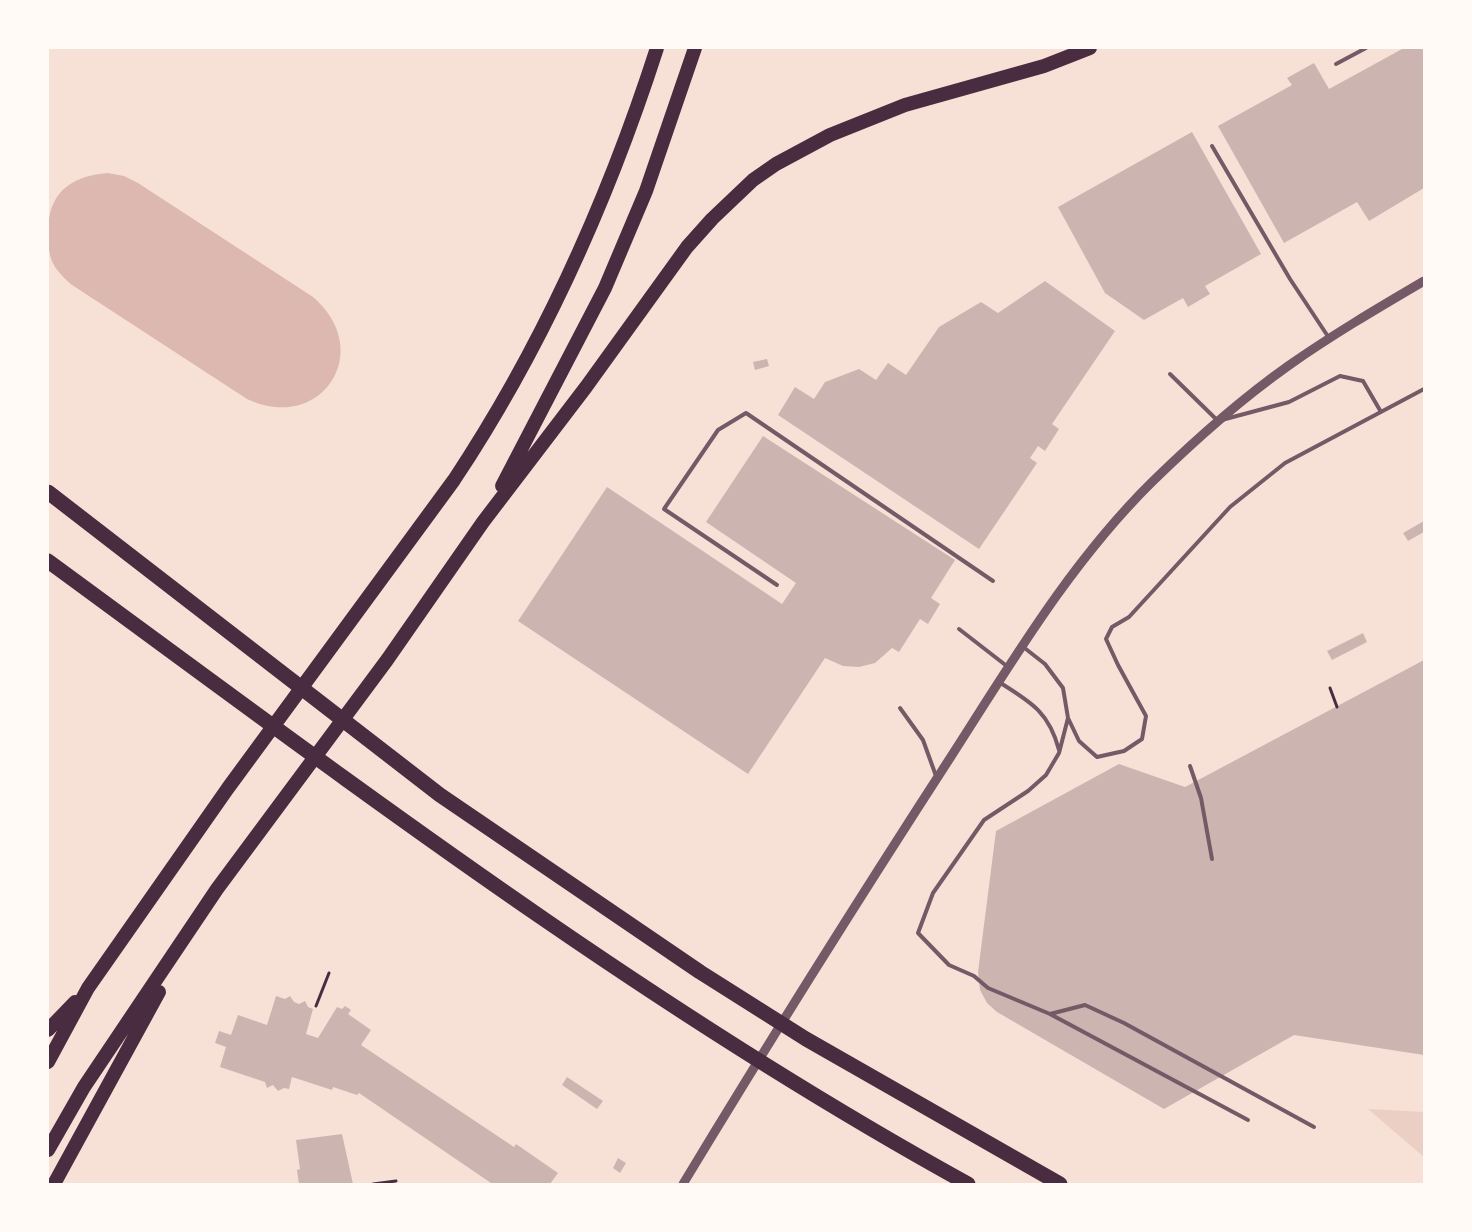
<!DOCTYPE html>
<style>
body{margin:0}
#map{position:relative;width:1472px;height:1232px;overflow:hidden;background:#f7e1d7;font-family:"Space Grotesk",sans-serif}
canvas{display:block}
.frame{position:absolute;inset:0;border:49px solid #fffaf5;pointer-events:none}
</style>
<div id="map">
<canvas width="1472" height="1232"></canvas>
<div class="frame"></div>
</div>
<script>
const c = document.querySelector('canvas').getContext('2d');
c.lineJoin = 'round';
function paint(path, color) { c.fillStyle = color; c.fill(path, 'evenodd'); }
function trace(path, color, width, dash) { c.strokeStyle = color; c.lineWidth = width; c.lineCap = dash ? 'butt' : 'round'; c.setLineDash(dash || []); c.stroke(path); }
const green = new Path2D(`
 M1368,1109L1424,1112V1157Z`);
const water = new Path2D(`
 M108,173L124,176L138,183L313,297C376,351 321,434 247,399L72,285C52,268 48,259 48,232C48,193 70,176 108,173Z`);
const building = new Path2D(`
 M1404,48H1424V188L1369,221L1357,202L1284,243L1218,126L1292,85L1287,78L1314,63L1329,89Z
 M1192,132L1261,254L1205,286L1210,294L1188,307L1183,298L1144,320L1105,293L1058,207Z
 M1045,281L1115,331L1052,424L1059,429L1045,451L1038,446L1030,458L1037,463L979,549L778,415L795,387L814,399L825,382L859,369L876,380L888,363L906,375L939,327L981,302L998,313Z
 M767,359L769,366L755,370L753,362Z
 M763,436L955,560L931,598L940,604L928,624L920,619L899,652L892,648L875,663L859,667L843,666L825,658L748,774L518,621L607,487L782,604L796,583L706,522Z
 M1424,521V532L1408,541L1403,533Z
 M1363,633L1367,642L1332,660L1327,651Z
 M1424,660V1055L1294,1035L1164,1109L997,1012L987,1003L980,990L978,972L996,831L1119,764L1185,787Z
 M276,996L285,999L290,996L294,1002L299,1004L305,1001L308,1007L313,1009L306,1034L318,1038L337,1007L342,1009L345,1006L351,1010L348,1014L371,1030L361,1045L514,1147L516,1144L558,1173L550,1184H490L491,1183L359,1093L357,1095L333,1087L332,1090L292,1077L289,1089L284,1088L278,1091L273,1085L267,1088L265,1082L220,1067L226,1047L215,1043L219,1031L231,1035L238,1015L267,1025Z
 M567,1077L603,1101L597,1109L562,1085Z
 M342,1134L353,1184H299L297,1170L300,1169L296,1140Z
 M618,1158L626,1163L620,1173L613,1168Z`);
const path = new Path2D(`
 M1330,688L1337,707
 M316,1006L329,973
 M373,1184L396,1181`);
const service = new Path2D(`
 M1336,64L1366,48
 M1212,146L1290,279L1329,338
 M1170,374L1218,421L1289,402L1340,376L1363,381L1381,412
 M777,585L664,509L718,430L746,413L993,581
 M959,629L1008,667
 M1022,646L1045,664L1063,688L1068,718L1059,753L1046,775L1028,791L984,820L933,893L918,933L949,965L974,976L988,988L1050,1014L1085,1005L1124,1023L1314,1127
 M999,682C1031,702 1049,712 1059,750
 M900,708L923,740L936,776
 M1068,718L1079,741L1097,757L1124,751L1142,739L1146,716L1118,665L1106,639L1112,627L1129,617L1230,507L1285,463L1424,389
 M1190,766L1201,798L1212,859
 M1050,1014L1248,1120`);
const tertiary = new Path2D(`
 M683,1184C770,1040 860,897 952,755C1013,660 1071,562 1152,482C1194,441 1240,400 1288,366C1332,335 1378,308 1424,281`);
const trunk = new Path2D(`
 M502,486L605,288L646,191L695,48
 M48,1030L75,1002
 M48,1062L88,988L228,788L454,480C543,346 608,200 657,48
 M48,1150L84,1087L217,889L387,660L483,522L586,387L687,247L712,219L753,180L776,164L830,135L905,105L1044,66L1090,48
 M54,1184L159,992`);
const motorway = new Path2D(`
 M48,492L440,795L700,972L806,1039L1060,1184
 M48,561C347,780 643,1005 968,1184`);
paint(green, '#ebcfc5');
paint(water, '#dcb8b0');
paint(building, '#ccb4b1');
trace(path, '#4a2c40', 3);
trace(service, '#755966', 4);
trace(tertiary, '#755966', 9);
trace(trunk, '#4a2c40', 14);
trace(motorway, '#4a2c40', 15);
</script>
